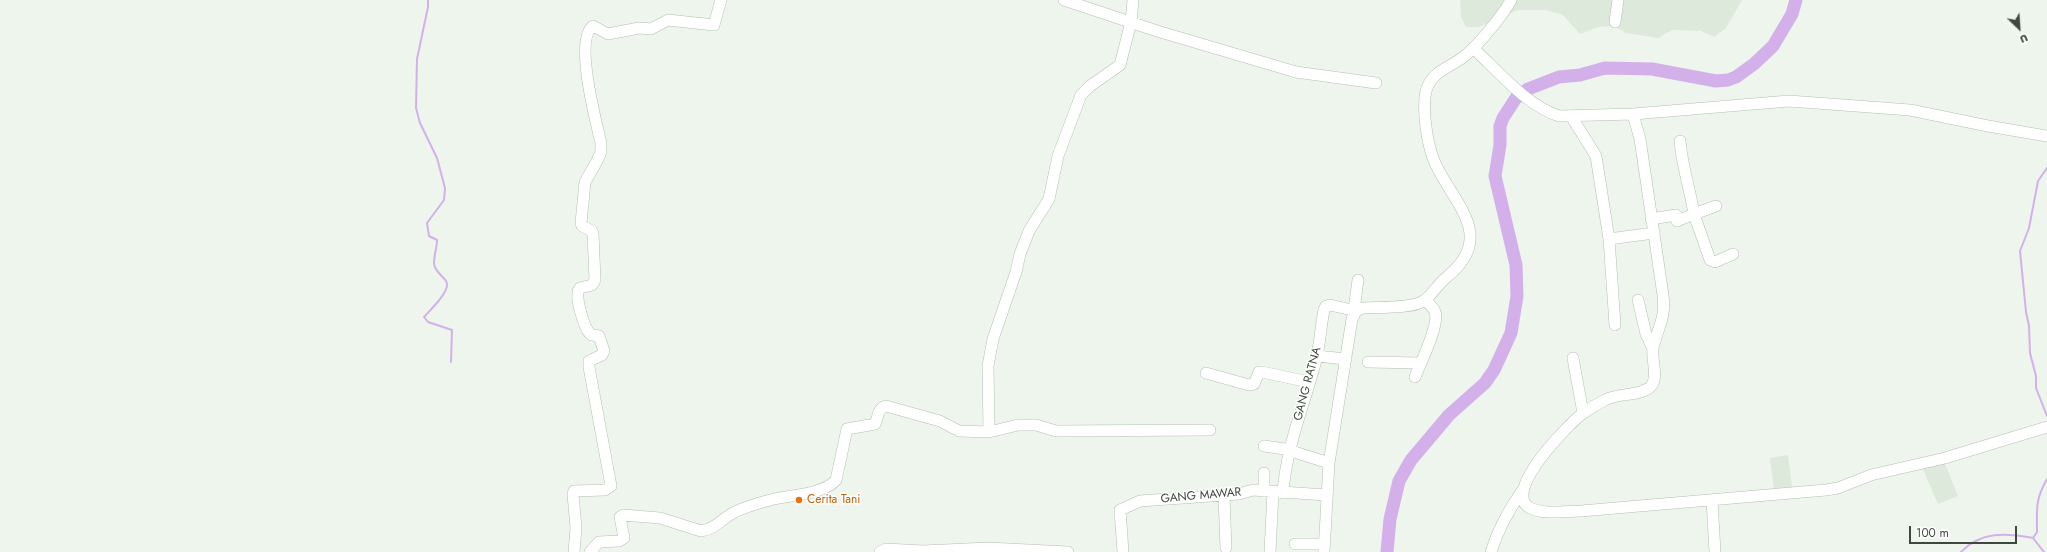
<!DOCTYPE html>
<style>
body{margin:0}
#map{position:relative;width:2047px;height:552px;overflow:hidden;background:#eef5ed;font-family:Jost,sans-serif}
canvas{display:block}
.north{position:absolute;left:1999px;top:8px;width:40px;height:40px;-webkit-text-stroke:3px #fff;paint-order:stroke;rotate:155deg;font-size:11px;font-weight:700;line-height:16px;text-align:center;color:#3d493b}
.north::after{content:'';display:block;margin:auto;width:14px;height:18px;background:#3d493b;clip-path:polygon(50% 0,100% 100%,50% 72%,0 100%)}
.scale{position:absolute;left:1909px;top:526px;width:108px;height:18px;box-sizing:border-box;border:2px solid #3d493b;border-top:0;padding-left:5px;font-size:12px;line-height:14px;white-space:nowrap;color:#3d493b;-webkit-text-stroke:3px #fff;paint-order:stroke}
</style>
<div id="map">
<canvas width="2047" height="552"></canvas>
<div class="north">U</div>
<div class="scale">100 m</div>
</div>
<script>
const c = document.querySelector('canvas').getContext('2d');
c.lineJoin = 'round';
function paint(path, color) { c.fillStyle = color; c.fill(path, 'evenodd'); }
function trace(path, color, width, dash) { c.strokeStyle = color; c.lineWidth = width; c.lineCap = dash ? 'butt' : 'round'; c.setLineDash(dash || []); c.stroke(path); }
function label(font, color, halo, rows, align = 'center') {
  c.font = font + ' Jost,sans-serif'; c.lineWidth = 3; c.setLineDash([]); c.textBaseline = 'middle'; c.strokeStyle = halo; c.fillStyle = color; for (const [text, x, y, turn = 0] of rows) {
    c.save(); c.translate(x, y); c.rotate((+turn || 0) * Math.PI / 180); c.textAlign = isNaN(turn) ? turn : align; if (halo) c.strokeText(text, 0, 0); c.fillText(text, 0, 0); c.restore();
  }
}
const residential = new Path2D(`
 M1460,0H1742L1726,28L1714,37L1701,31L1672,30L1658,38L1626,33L1614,26L1598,27L1580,34L1563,15L1546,10H1518L1479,27H1466L1461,17Z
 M1788,455L1792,487L1774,490L1770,458Z
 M1943,459L1958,496L1938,504L1922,467Z`);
const stream = new Path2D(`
 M428,0V7L417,59L416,108L420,123L437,158L445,188L444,200L427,223L429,236L437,240C437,248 434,255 434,263C434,271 442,275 446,281C452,290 430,310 424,317L428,322L452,330L451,362
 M2047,168L2038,181L2029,228L2020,251L2026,312L2029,326L2030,353L2036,376V388L2047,416
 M2033,538L2044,552
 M1961,552C1981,531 2006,533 2033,538L2037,532C2037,509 2035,500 2047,479`);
const river = new Path2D(`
 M1387,552L1390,519L1399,481L1411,460L1449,415L1485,383L1494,370L1511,333L1517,296L1516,265L1495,176L1500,145V126L1503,118L1516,98L1528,89L1559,77L1580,75L1605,68L1652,69L1716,81L1728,80L1736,77L1754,64L1773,46L1792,14L1796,0`);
const minor = new Path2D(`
 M1064,0L1157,31L1296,72L1376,83
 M1615,22L1618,0
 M1473,48C1498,71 1527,106 1559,116L1633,114L1640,139L1663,295C1666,319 1658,326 1653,348C1651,359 1659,377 1651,386C1643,396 1617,393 1605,400C1597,404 1589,409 1582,414C1568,425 1501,492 1530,508C1544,515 1566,511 1581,511L1826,490L1838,488L1871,475L1945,458L2047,427
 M1633,114L1789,101L1910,110L1988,126L2047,136
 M1571,116L1596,156L1609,239L1615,325
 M1716,206L1694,214L1710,260L1715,262L1733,254
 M1651,219L1676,215L1677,221L1694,214C1690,189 1682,166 1680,141
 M1609,239L1654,233
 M1638,300L1646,334L1653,349
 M1354,310L1358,280
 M1317,356L1346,359
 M1573,358L1583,413
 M1368,362L1420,363
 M1206,373L1249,385L1254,384L1259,372H1262L1309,382
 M1415,377C1420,364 1440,324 1435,312C1434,308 1428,303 1425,300
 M989,432L1018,425H1036L1056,431L1210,430
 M1264,446L1285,449L1329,463
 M1264,491V473
 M1283,493C1286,446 1306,401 1317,356C1320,341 1321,325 1324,310L1326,306L1330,305L1356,311
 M1224,496L1226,548
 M1712,500L1715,552
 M1295,544H1324
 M1270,551L1273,492
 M574,552L576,528L573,494L574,491L605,490L611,486L589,367V361L602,355L604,351L599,336C596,335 592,336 590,334C584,327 573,293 580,288L592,285L595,280L593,234L592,231L582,226L581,223L585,182L597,161L601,152V143C596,122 574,39 593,26L608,34L639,28L651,29L668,20L714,25L721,0
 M590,552L599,542L619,541L624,538L620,517L623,515L660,518L701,531C716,529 722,518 735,512C745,507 759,503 770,500C788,495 823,495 836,480L847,429L875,424C879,416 877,409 886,406L940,421L959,431L989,432L988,366L993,339L1016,272L1020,254L1029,231L1049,199L1058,156L1081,95L1090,86L1120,65L1131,22L1133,0
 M880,552L886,549L923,551L988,548L1068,552
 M1123,552L1120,510L1140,501L1239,494L1253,490L1326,495
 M1324,552L1329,463L1352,319L1356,311L1363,308C1377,307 1414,309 1425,300C1433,293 1439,283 1448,276C1496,236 1454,204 1435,163C1427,145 1422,110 1426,91C1432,69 1452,68 1467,54C1479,44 1504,14 1511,0
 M1491,552C1498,529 1508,511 1522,491`);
const markers = [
 [799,500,4,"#e8710a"]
];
const streetNames = [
 ["GANG RATNA",1308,384,-75],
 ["GANG MAWAR",1201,496,-5]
];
const foodNames = [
 ["Cerita Tani",807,500]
];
paint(residential, '#dde9db');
trace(stream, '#d4b0eb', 2);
trace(river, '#d4b0eb', 13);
trace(minor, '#b2c0b0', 12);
trace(minor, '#fff', 11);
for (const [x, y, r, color] of markers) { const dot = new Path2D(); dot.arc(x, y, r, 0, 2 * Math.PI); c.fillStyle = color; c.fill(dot); trace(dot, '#fff', 1.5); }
label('12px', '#3d493b', '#fff', streetNames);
label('12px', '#c56008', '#fff', foodNames, 'left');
</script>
